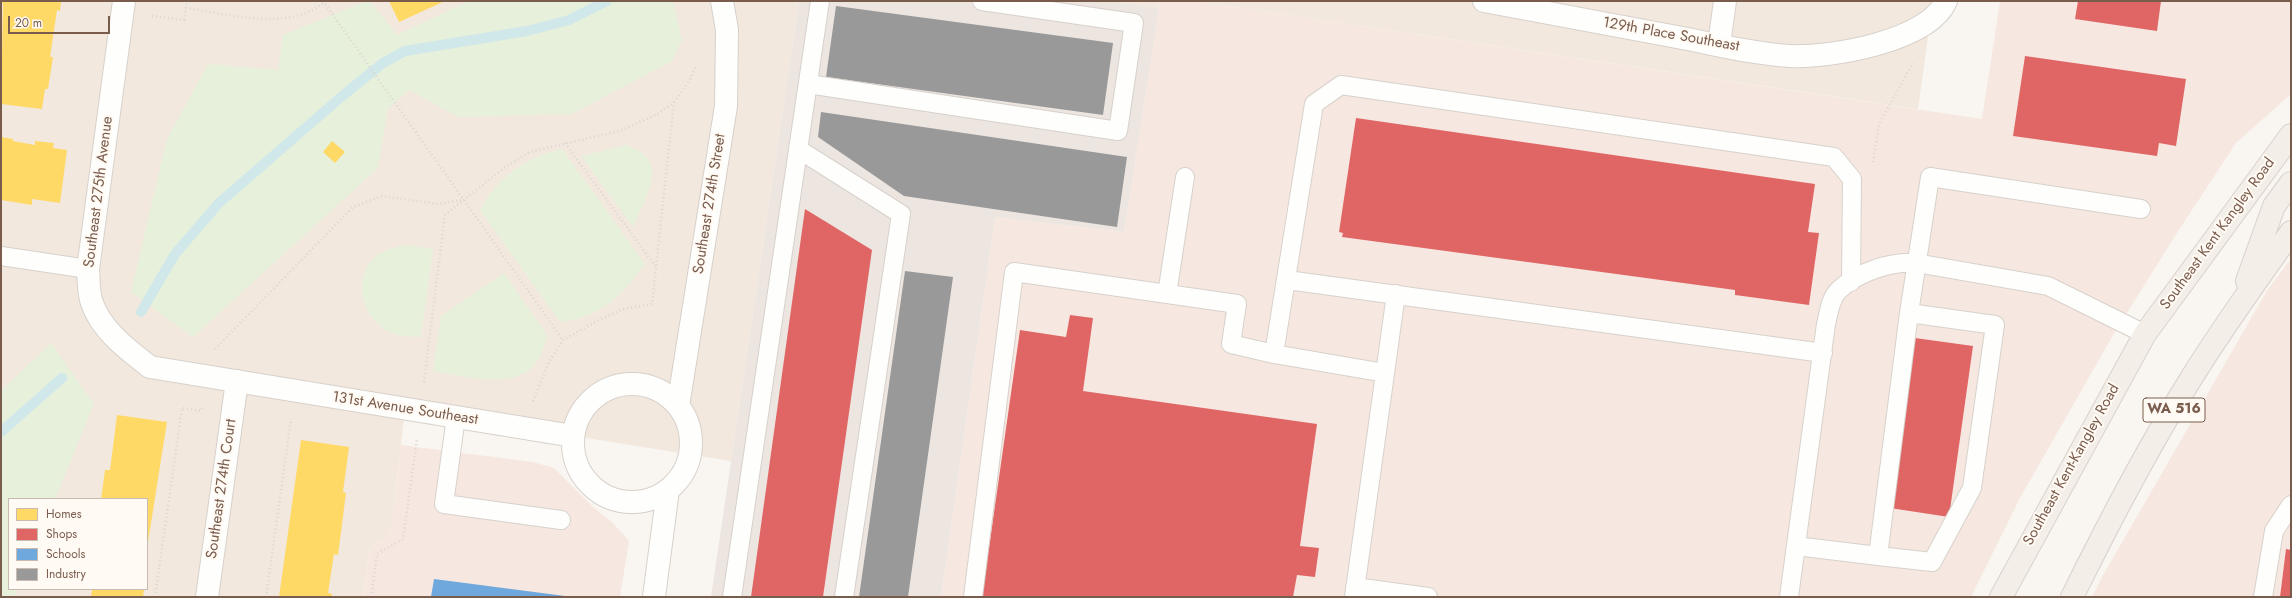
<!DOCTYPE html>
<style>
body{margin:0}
#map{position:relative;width:2292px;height:598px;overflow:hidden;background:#f9f5f0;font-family:Jost,sans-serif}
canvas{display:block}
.frame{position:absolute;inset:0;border:2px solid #7a5c4d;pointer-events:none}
.legend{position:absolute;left:8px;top:498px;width:140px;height:92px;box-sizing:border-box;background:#fffaf3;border:1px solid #cabbb1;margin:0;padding:5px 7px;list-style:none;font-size:12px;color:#7a5c4d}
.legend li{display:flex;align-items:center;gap:8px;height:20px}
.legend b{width:20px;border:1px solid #cabbb1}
.scale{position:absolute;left:8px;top:16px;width:102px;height:18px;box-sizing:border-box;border:2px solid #7a5c4d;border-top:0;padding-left:5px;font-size:12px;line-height:14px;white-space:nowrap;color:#7a5c4d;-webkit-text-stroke:3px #fffaf3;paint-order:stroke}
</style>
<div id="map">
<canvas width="2292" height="598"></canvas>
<div class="frame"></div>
<ul class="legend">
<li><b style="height:11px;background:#ffd966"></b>Homes</li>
<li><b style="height:11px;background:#e06666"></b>Shops</li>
<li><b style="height:11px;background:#6fa8dc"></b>Schools</li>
<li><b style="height:11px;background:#999"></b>Industry</li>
</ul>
<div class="scale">20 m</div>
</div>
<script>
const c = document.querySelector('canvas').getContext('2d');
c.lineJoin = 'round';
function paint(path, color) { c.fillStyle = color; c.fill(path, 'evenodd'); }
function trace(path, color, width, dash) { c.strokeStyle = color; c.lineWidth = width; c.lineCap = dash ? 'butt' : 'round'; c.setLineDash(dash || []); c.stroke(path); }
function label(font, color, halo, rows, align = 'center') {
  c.font = font + ' Jost,sans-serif'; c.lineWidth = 4; c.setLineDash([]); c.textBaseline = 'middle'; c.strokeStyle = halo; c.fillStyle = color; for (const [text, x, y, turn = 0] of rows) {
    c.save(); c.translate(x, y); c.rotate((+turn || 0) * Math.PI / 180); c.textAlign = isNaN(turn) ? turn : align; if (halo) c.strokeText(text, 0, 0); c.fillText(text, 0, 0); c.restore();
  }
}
const residential = new Path2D(`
 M1,1H799L731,461L405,409L391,533L370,548L363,597H1ZM9,499H147V589H9Z
 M1107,1H1160L1159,8Z
 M1195,1H1933L1918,109Z`);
const commercial = new Path2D(`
 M1160,1H1195L1982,119L2000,1H2291V94L2236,143L2175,236L2112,337L2020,498L1971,597H941L995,217L1124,232Z
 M2291,259V597H2092L2102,577L2268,289Z
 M401,445L533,462L554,468L593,507L613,523L629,541L620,597H363L370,548L391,533Z`);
const industrial = new Path2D(`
 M799,1H1107L1159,8L1124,232L995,217L941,597H711Z`);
const green = new Path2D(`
 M367,1H370L397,35L469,1H673L682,40L672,61L572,114L458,117L409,90L388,109L378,168L193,337L131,292L167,139L208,64L278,70L283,35Z
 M626,145C672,160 646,196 633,227L581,156Z
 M562,149L645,264C621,296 602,317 560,322L480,210C499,176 524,158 562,149Z
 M405,245L433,249L421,337C411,336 400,337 390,332C363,320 351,281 374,258C382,250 395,248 405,245Z
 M504,273L547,335C536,398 479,378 433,371L441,316Z
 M51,343L94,404L55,499H9V589H18L14,597H1V391Z`);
const homes = new Path2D(`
 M1,1H61L60,11L57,10L50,57H53L48,89H45L42,109L1,104L3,4Z
 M389,1H445L399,22Z
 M1,137L13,139V141L35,145V141L54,143L53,148L67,150L60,203L32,199V205L1,200Z
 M332,141L345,152L335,163L323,152Z
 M117,415L167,422L148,542L147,499H101L105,470H110Z
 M301,440L349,447L343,492L346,493L338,555L334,554L328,593L332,594V597H279Z
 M92,589H144L143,597H91Z`);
const shops = new Path2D(`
 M2078,1H2161L2157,31L2075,19Z
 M2025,56L2186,79L2176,146L2159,143L2157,156L2013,136Z
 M1356,118L1815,184L1808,232L1819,233L1809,305L1735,295V290L1342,237L1343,233L1339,232Z
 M805,209L872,250L823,597H751Z
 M1070,315L1093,318L1083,391L1317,424L1300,546L1319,548L1315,577L1297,575L1293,597H982L1020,330L1066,337Z
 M1915,338L1973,346L1949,517L1890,508Z
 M2286,549L2291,550V597H2280Z`);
const schools = new Path2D(`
 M434,579L565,596V597H431Z`);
const industry = new Path2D(`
 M836,6L1113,43L1103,115L826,77Z
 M821,112L1127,157L1117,227L904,196L818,137Z
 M905,271L953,277L908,597H859Z`);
const stream = new Path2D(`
 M141,312L175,254L219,203L341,97L383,63L405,51L527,31L569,20L607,1
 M1,432L62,378`);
const path = new Path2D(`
 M323,1L563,340
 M186,8C230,14 288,33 326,1
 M152,16L184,20L187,1
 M565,143L656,267
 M1873,162L1879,124L1913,63
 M215,349L353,207L382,196L438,204L463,200
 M424,382L445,215L504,168L530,152L619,131L658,114L674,102L690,80L696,66
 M533,401L549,362L563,340L599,320L623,309L652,304L674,102
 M155,597L182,408L201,411L202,408
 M266,597L291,419
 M371,597L377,554L403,539L417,439`);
const service = new Path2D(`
 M808,84L1118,131L1134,23L982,1
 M798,149L901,214L844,597
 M1,256L88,269
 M1287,280L1823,353
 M1167,294L1185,177
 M1274,354L1314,104L1341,85L1834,157L1852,179L1851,282
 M456,417L444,504L561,520
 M1796,546L1878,556L1909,313L1930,177L2141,209
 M1878,556L1932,562L1972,488L1995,325L1909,313
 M1355,587L1428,597
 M732,597L820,1
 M973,597L1014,272L1237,304L1231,344L1274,354L1385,373
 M1354,597L1396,294
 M1789,597L1826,324C1829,313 1830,298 1839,290C1858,272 1891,261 1916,263L2048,286L2145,334
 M2263,597L2274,531L2291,505`);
const minor = new Path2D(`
 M124,1L88,269C89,280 88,293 92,303C101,330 128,350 150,367L573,436
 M1484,1C1549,13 1613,25 1677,37C1714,44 1753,54 1790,56C1830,58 1929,41 1946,1
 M1719,45L1725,1
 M573 443a59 59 0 1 1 118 0a59 59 0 1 1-118 0Z
 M678,406L726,106L727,30L722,1
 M207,597L237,381
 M654,597L668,490`);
const primary = new Path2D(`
 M2247,281L2274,206L2291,183
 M2001,597L2145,334L2291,135
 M2072,597C2109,522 2148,447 2192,377C2223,327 2257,280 2291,232`);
const shields = [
 [2174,410,62]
];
const shieldNames = [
 ["WA 516",2174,410]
];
const streetNames = [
 ["129th Place Southeast",1671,35,10],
 ["Southeast 275th Avenue",99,192,-83],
 ["Southeast 274th Street",710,204,-81],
 ["Southeast Kent Kangley Road",2218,234,-54],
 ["131st Avenue Southeast",405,409,9],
 ["Southeast Kent-Kangley Road",2072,465,-61],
 ["Southeast 274th Court",222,489,-82]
];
paint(residential, '#f2e8de');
paint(commercial, '#f6e8e1');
paint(industrial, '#ede5e0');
paint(green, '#e7f0db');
paint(homes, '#ffd966');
paint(shops, '#e06666');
paint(schools, '#6fa8dc');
paint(industry, '#999');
trace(stream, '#d0e8ea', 10);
trace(service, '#d7d1cb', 20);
trace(minor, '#d7d1cb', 24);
trace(primary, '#dad1cc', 24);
trace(path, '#dcd5d0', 2.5, [1, 3]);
trace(service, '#fefefd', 18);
trace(minor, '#fefefd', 22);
trace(primary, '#f3eee8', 22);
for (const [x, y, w] of shields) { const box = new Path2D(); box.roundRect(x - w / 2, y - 12, w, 24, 3); c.fillStyle = '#fffaf3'; c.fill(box); trace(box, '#7a5c4d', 1); }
label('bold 14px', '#7a5c4d', null, shieldNames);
label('15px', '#7a5c4d', '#fffaf3', streetNames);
</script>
